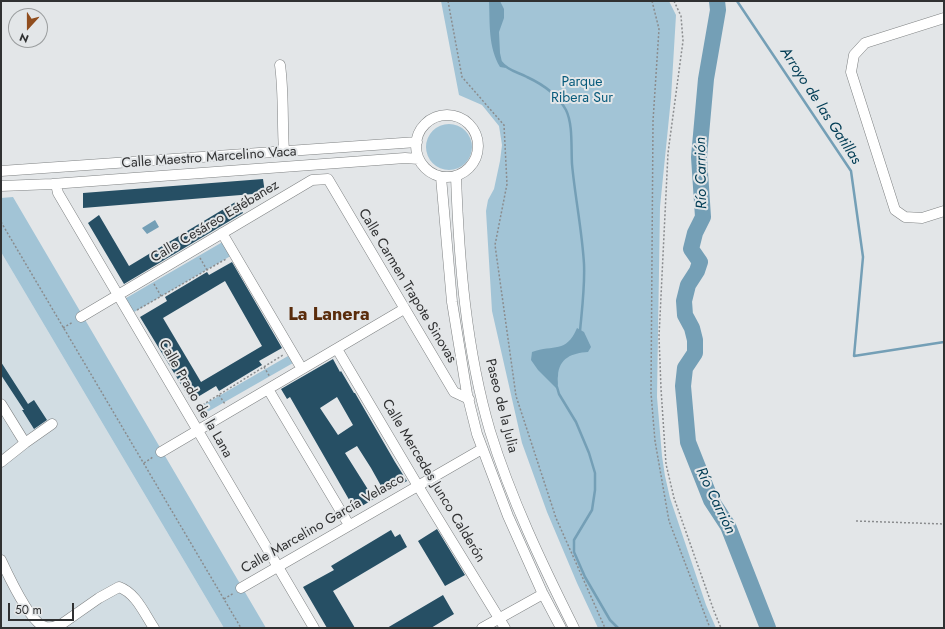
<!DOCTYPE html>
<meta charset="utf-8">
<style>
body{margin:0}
#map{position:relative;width:945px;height:629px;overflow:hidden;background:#e3e6e8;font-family:Jost,sans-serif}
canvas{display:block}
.frame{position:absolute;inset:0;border:2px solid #303132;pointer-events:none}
.north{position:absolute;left:8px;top:8px;width:40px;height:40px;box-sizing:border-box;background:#e3e6e8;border:1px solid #9b9e9f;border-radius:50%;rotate:201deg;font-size:11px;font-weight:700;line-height:16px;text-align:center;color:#303132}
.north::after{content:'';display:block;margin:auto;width:14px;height:18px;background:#904d1e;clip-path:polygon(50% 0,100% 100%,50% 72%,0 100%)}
.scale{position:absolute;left:8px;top:603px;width:66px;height:18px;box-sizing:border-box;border:2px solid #303132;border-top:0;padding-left:5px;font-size:12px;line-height:14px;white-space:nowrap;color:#303132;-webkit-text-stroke:3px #e3e6e8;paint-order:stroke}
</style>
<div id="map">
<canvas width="945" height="629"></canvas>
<div class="frame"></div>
<div class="north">N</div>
<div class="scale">50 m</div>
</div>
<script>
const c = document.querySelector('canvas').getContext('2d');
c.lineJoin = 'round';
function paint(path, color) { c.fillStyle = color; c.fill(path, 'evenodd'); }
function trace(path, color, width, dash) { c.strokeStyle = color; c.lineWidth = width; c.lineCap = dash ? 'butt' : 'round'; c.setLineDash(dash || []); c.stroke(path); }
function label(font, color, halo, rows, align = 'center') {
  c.font = font + ' Jost,sans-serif'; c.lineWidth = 4; c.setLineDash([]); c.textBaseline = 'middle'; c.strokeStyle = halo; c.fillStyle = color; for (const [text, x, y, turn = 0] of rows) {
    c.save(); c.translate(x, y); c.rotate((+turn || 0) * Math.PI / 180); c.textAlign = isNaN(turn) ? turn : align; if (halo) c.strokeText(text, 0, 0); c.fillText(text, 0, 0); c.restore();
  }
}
const built = new Path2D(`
 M1,252L224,628H1Z`);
const green = new Path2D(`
 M441,1H669L676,15L671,98L660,207L657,397L662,456L665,476L670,498L706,605L716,628H598L577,583L547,512L522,443L492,311L486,211L488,200L494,189L500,161L502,145L499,126L482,105L459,95Z
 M426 147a23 23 0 1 1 46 0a23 23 0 1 1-46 0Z
 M13,197L266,628H224L1,252V198Z
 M226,240L234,254L129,315L121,301Z
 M288,356L293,363L202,415L198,408Z`);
const water = new Path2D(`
 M489,1H500L504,9V18L499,32L500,53L502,62L506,68L500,67C488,47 490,23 489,1Z
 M155,220L159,227L147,234L142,228Z
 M577,328L584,332L591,347L588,352C572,353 559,358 558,376C557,380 559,384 557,389L538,370L531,360L532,352C554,344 566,354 577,328Z`);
const stream = new Path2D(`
 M737,1L851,171L863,257L854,356L944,342
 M501,62C508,71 518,72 527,77C542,84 558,95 566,110C573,124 571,147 572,164C575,197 582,230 584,264C585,286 582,309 580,331
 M557,387L559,394L576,422L589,453L595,473V490L592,510L574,540V552L585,577L610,620L618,628`);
const river = new Path2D(`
 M717,1L718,10L706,79L699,157L703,217L695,233L691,249L700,262L697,271L688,285L684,301L685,315L692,328L695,340V353L685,368L683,386L688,442L711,500L728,526L768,628`);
const building = new Path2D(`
 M263,179L265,193L83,208V193Z
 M237,201L243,213L124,284L88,223L99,215L129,266Z
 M232,262L282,348L259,361L262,365L219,391L216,386L191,401L140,317L167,301L165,297L207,272L209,275ZM225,281L262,346L201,382L163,318Z
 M333,359L340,372L341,371L354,393H355L395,462L407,481L385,493L371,468L357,446L345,453L374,499L355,510L290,397L287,399L281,389ZM337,397L353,425L338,435L320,408Z
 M1,362L28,404L34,400L47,420L34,429L22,410H24L1,375Z
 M437,529L465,575L445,586L418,541Z
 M391,530L395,537L400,534L407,547L333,591L355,628H327L303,587L334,570L331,566Z
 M443,595L454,614L431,628H387Z`);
const path = new Path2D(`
 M448,1L462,77L504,125L507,184L495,245L516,396L556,518L605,628
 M652,1L659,29L653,121L651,393L655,441L669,521L710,628
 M674,1L681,16L683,41L668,153L659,337L661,389L666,464L674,498L714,611L721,628
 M1,222L241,628
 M200,258L207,270
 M154,284L161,296
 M137,310L226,259
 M63,328L73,322
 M264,367L270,377
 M219,395L225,404
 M196,409L283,355
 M144,463L153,457
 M856,521L944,524
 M224,599L234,593`);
const minor = new Path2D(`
 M944,18L865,43L854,55L851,72L895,210L905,217L922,218L944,211
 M280,65C284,94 282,122 284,151
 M416 146a31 31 0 1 1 62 0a31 31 0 1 1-62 0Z
 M1,171L417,142
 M456,176C459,261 466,349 490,431C511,499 542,564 574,628
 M441,177L452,302L467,394L477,434L508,516L542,592L561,628
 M56,184L58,193L314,628
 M1,186L52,184L405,158L419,159
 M222,233L302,369
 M81,317L312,180L328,179L454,392L469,399
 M337,349L418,486L505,628
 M268,389L349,525
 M1,404L25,443L1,462
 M25,443L52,424
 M161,452L404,309
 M1,560C8,575 29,620 43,626C49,629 55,627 61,624
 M241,588L482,449
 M56,628L99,598L119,587C136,593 144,613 154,628
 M482,628L543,594`);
const parkNames = [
 ["Parque",582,83],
 ["Ribera Sur",582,99]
];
const streetNames = [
 ["Calle Maestro Marcelino Vaca",209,158,-4],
 ["Calle Cesáreo Estébanez",215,222,-31],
 ["Calle Carmen Trapote Sinovas",407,286,59],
 ["Calle Prado de la Lana",195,399,60],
 ["Paseo de la Julia",501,406,76],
 ["Calle Mercedes Junco Calderón",433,481,59],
 ["Calle Marcelino García Velasco",323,524,-30]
];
const waterNames = [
 ["Arroyo de las Gatillas",820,106,57],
 ["Río Carrión",702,173,-91],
 ["Río Carrión",715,501,64]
];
const districtNames = [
 ["La Lanera",329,316]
];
paint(built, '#d2dde3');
paint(green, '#a2c4d6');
paint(water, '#749fb6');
trace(stream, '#749fb6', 2.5);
trace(river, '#749fb6', 16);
paint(building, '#264f64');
trace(minor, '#7f8283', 11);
trace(path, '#8a8c8e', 1.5, [2, 2]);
trace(minor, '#fff', 10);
label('14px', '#075a7b', '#e3e6e8', parkNames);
label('14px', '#303132', '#e3e6e8', streetNames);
label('italic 15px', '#003c54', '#e3e6e8', waterNames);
label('bold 18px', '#5a2c0b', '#e3e6e8', districtNames);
</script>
